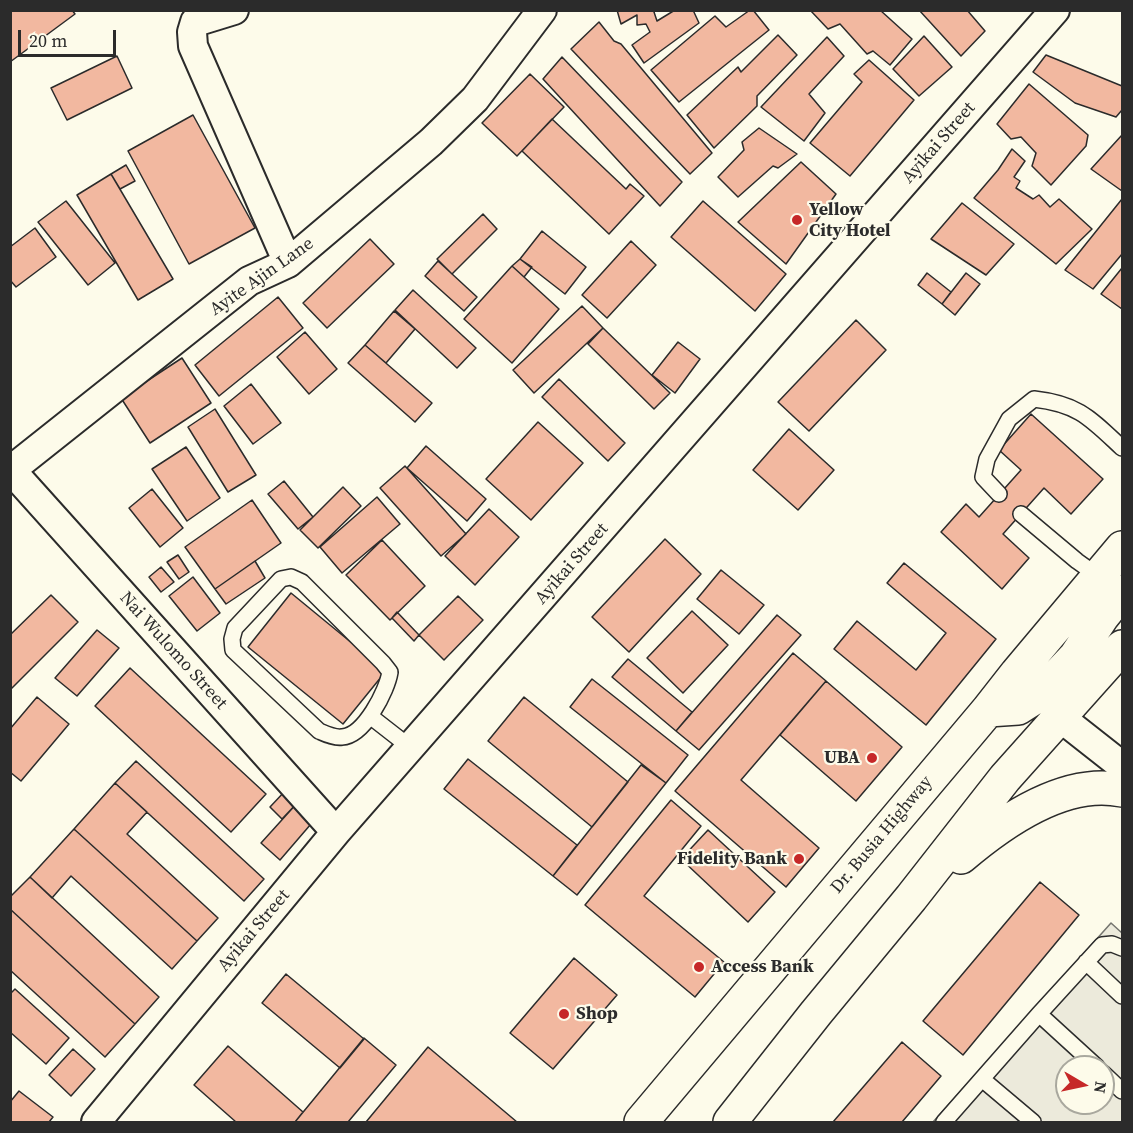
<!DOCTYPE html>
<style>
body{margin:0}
#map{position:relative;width:1133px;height:1133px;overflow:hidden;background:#fdfbea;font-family:"Source Serif 4",serif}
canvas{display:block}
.frame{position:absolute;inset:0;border:12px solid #2b2b2b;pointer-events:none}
.north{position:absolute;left:1055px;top:1055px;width:60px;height:60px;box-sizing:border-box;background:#fdfbea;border:2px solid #a9a89e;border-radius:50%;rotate:99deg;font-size:16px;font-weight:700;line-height:24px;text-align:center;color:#2b2b2b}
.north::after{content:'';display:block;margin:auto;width:21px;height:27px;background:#c62828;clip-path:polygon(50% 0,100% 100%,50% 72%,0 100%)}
.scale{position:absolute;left:18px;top:30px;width:98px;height:27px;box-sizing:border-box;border:3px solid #2b2b2b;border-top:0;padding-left:8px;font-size:18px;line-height:21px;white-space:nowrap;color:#2b2b2b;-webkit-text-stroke:4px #fdfbea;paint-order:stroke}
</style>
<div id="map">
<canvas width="1133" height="1133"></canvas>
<div class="frame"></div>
<div class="north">N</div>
<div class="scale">20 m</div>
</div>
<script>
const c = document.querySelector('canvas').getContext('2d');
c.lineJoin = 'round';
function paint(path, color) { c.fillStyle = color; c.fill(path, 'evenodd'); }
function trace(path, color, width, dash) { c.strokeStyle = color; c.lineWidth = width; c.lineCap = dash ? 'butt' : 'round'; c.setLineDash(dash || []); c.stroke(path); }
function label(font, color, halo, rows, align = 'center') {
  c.font = font + ' "Source Serif 4",serif'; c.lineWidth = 4.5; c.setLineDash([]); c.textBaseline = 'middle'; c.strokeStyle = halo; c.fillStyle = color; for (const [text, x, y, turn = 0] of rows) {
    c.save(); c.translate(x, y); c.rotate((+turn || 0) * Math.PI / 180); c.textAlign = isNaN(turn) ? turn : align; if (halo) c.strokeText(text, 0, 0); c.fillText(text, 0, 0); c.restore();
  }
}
const parking = new Path2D(`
 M1111,923L1122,933V1122H933ZM1067,1067H1103V1103H1067Z`);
const building = new Path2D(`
 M10,10H72L75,14L10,62Z
 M617,10H657L654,12L657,21L675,10H693L699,23L644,63L632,45L650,32L646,24L637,25V15L621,24Z
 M750,10H753L769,30L679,102L651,70L715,16L726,27Z
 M810,10H880L912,39L890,65L873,51L867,54L840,24L828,29Z
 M919,10H967L985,31L961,56Z
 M599,22L614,41L621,44L712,153L690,174L571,49Z
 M778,35L797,55L757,96V106L714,148L687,115L738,67L741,72Z
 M924,36L952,67L919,96L893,69Z
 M827,37L844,56L809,94L825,113L804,141L761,107Z
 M1046,55L1122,86V110L1116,117L1075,103L1033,72Z
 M117,56L132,88L67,120L51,88Z
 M562,57L682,182L660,206L543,79Z
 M869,60L914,100L850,176L810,143L862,82L854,74Z
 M530,74L564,107L517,156L482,123Z
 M1029,84L1088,135L1086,146L1051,185L1032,166L1036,153L1021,137L1011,139L997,124Z
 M193,115L255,228L189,264L128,151Z
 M552,119L626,189L630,184L644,196L609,234L522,151Z
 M759,128L797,154L778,168L773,166L738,197L718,177L744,150L742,142Z
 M1122,135V191L1091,169Z
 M1012,149L1025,161L1014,177L1020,181L1016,188L1033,199L1039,195L1050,207L1059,199L1092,229L1056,264L974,198L998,170Z
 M801,162L836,194L786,264L738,222Z
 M126,165L135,181L120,189L111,174Z
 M111,174L173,279L138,300L77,195Z
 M1122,199V254L1093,289L1065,270Z
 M66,201L115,263L88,285L38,222Z
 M703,201L786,274L755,311L671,237Z
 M962,203L1014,244L986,275L931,239Z
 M483,214L497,229L452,274L437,259Z
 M35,228L56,257L16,287L10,280V247Z
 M542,231L586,267L565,294L520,259Z
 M370,239L394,264L327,328L303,303Z
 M631,241L656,265L607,318L582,295Z
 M520,259L532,267L524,277L512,266Z
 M438,261L477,297L464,311L425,276Z
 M512,266L559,309L512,363L464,319Z
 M1122,268V309L1101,294Z
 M927,273L951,292L942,304L918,285Z
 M966,273L980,284L955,315L942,304Z
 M413,290L476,348L457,368L395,310Z
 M278,297L303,328L219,396L195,365Z
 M582,306L603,328L534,393L513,370Z
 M394,311L415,329L386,363L365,345Z
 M856,320L886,350L809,431L778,402Z
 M603,328L670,393L654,409L588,344Z
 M305,332L337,369L309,394L277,357Z
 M678,342L700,359L675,393L652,375Z
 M365,345L432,403L415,422L348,363Z
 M182,358L211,403L150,443L121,398Z
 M559,379L625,443L608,461L542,397Z
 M251,384L281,423L253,444L224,406Z
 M215,409L256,475L228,492L188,427Z
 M1031,414L1103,479L1071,514L1044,488L1003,534L1029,558L1002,589L941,532L966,504L979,517L1021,470L999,450Z
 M538,422L583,463L531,520L486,479Z
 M789,429L834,470L798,510L753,470Z
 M426,446L486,499L467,521L407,468Z
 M186,447L220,498L187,521L152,469Z
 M405,466L466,534L441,556L380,488Z
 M284,481L313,517L298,529L268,494Z
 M343,487L361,506L318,548L300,530Z
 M152,489L183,528L160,547L129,508Z
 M377,497L400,524L342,573L320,547Z
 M252,500L281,543L215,589L185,547Z
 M489,509L519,537L475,585L445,556Z
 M665,539L701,574L629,652L592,617Z
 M382,540L425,586L390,620L346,575Z
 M178,555L189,572L179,579L167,562Z
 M255,561L265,578L226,604L215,589Z
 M904,563L996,639L926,725L834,649L857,621L916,670L946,633L887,583Z
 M161,567L174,582L161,592L149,577Z
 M721,570L764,605L739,634L697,599Z
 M193,577L220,613L197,631L169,596Z
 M291,593L386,671L343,724L248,647Z
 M51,595L78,622L10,690V635Z
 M458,596L483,620L444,660L419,635Z
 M692,611L728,645L683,693L647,658Z
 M397,612L419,635L414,641L392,618Z
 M777,615L801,635L699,750L676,731Z
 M97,630L119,648L77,696L55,678Z
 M793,653L826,681L741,780L819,848L786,887L675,791Z
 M628,659L692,712L676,731L612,677Z
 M130,668L266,794L231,832L95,706Z
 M592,679L688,755L666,783L570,707Z
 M826,681L902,747L856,801L780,735Z
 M37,697L69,724L21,781L10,772V729Z
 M524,697L628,782L592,827L488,741Z
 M468,759L577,845L553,876L444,789Z
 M136,761L264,879L244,901L115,783Z
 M641,765L666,783L577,895L553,876Z
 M115,783L147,812L127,834L218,918L197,941L74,829Z
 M286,790L299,801L282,819L270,807Z
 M671,800L701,826L644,896L724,962L695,997L585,905Z
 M299,801L317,817L280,860L261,843Z
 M74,829L197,941L172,969L71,876L52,898L30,877Z
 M708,830L775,892L748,922L681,859Z
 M30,877L159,997L135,1024L10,909V897Z
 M1040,882L1079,915L963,1055L923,1021Z
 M10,909L135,1024L105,1057L10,970Z
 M574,958L617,995L553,1069L510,1033Z
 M286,974L364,1039L340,1068L262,1003Z
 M15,989L69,1038L46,1064L10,1032V994Z
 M364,1038L396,1065L348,1122H295Z
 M902,1042L941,1076L902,1122H833Z
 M228,1046L303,1112L295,1122H236L194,1085Z
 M428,1047L517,1122H366Z
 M73,1049L95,1069L71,1096L49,1075Z
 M19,1091L53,1117L49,1122H10V1102Z`);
const lane = new Path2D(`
 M999,494L983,477L987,459L1009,419L1034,399C1079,404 1091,419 1122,448
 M1021,514L1077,561L1098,576
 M291,577L302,582L383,663L390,672C387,691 364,736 342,737C334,738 326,734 319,731L233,650L232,639L235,628L281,579Z
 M370,716L411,748
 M1086,962L1122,996
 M1039,1014L1097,1067
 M1103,1073L1122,1091
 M982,1079L1033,1122
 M944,1122L1039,1014L1102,945L1112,944L1122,948`);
const street = new Path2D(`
 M234,10L195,22L192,32L193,46L288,263
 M10,469L336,832
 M11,470L249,281L288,263L431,142L475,99L542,10
 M1061,718L1122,766
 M96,1122L336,832L1055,10`);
const highway = new Path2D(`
 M988,710L1018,708L1040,694L1076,656L1102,617L1122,592
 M961,857C1002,822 1065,778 1122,790
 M641,1122L988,710L1017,673L1122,548
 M730,1122L816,1013L911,898L1005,778L1122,647`);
const markers = [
 [797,220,6,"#c62828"],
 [872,758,6,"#c62828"],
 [799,859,6,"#c62828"],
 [699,967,6,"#c62828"],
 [564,1014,6,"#c62828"]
];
const streetNames = [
 ["Ayikai Street",939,143,-49],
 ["Ayite Ajin Lane",262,277,-35],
 ["Ayikai Street",572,564,-49],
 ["Nai Wulomo Street",173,651,48],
 ["Dr. Busia Highway",882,835,-50],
 ["Ayikai Street",254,931,-50]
];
const poiNames = [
 ["Yellow",809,210],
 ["City Hotel",809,231],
 ["UBA",860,758,"right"],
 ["Fidelity Bank",787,859,"right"],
 ["Access Bank",711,967],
 ["Shop",576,1014]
];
paint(parking, '#eceadb');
trace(parking, '#74746e', 1.5);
paint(building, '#f2b8a0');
trace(building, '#2b2b2b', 1.5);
trace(lane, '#2b2b2b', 18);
trace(street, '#2b2b2b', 32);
trace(highway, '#2b2b2b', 36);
trace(lane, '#fdfbea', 15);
trace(street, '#fdfbea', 28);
trace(highway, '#fdfbea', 33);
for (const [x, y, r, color] of markers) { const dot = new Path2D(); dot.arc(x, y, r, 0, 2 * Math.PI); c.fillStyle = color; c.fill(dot); trace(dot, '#fdfbea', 2); }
label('18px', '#2b2b2b', '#fdfbea', streetNames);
label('bold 18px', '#2b2b2b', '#fdfbea', poiNames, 'left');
</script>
